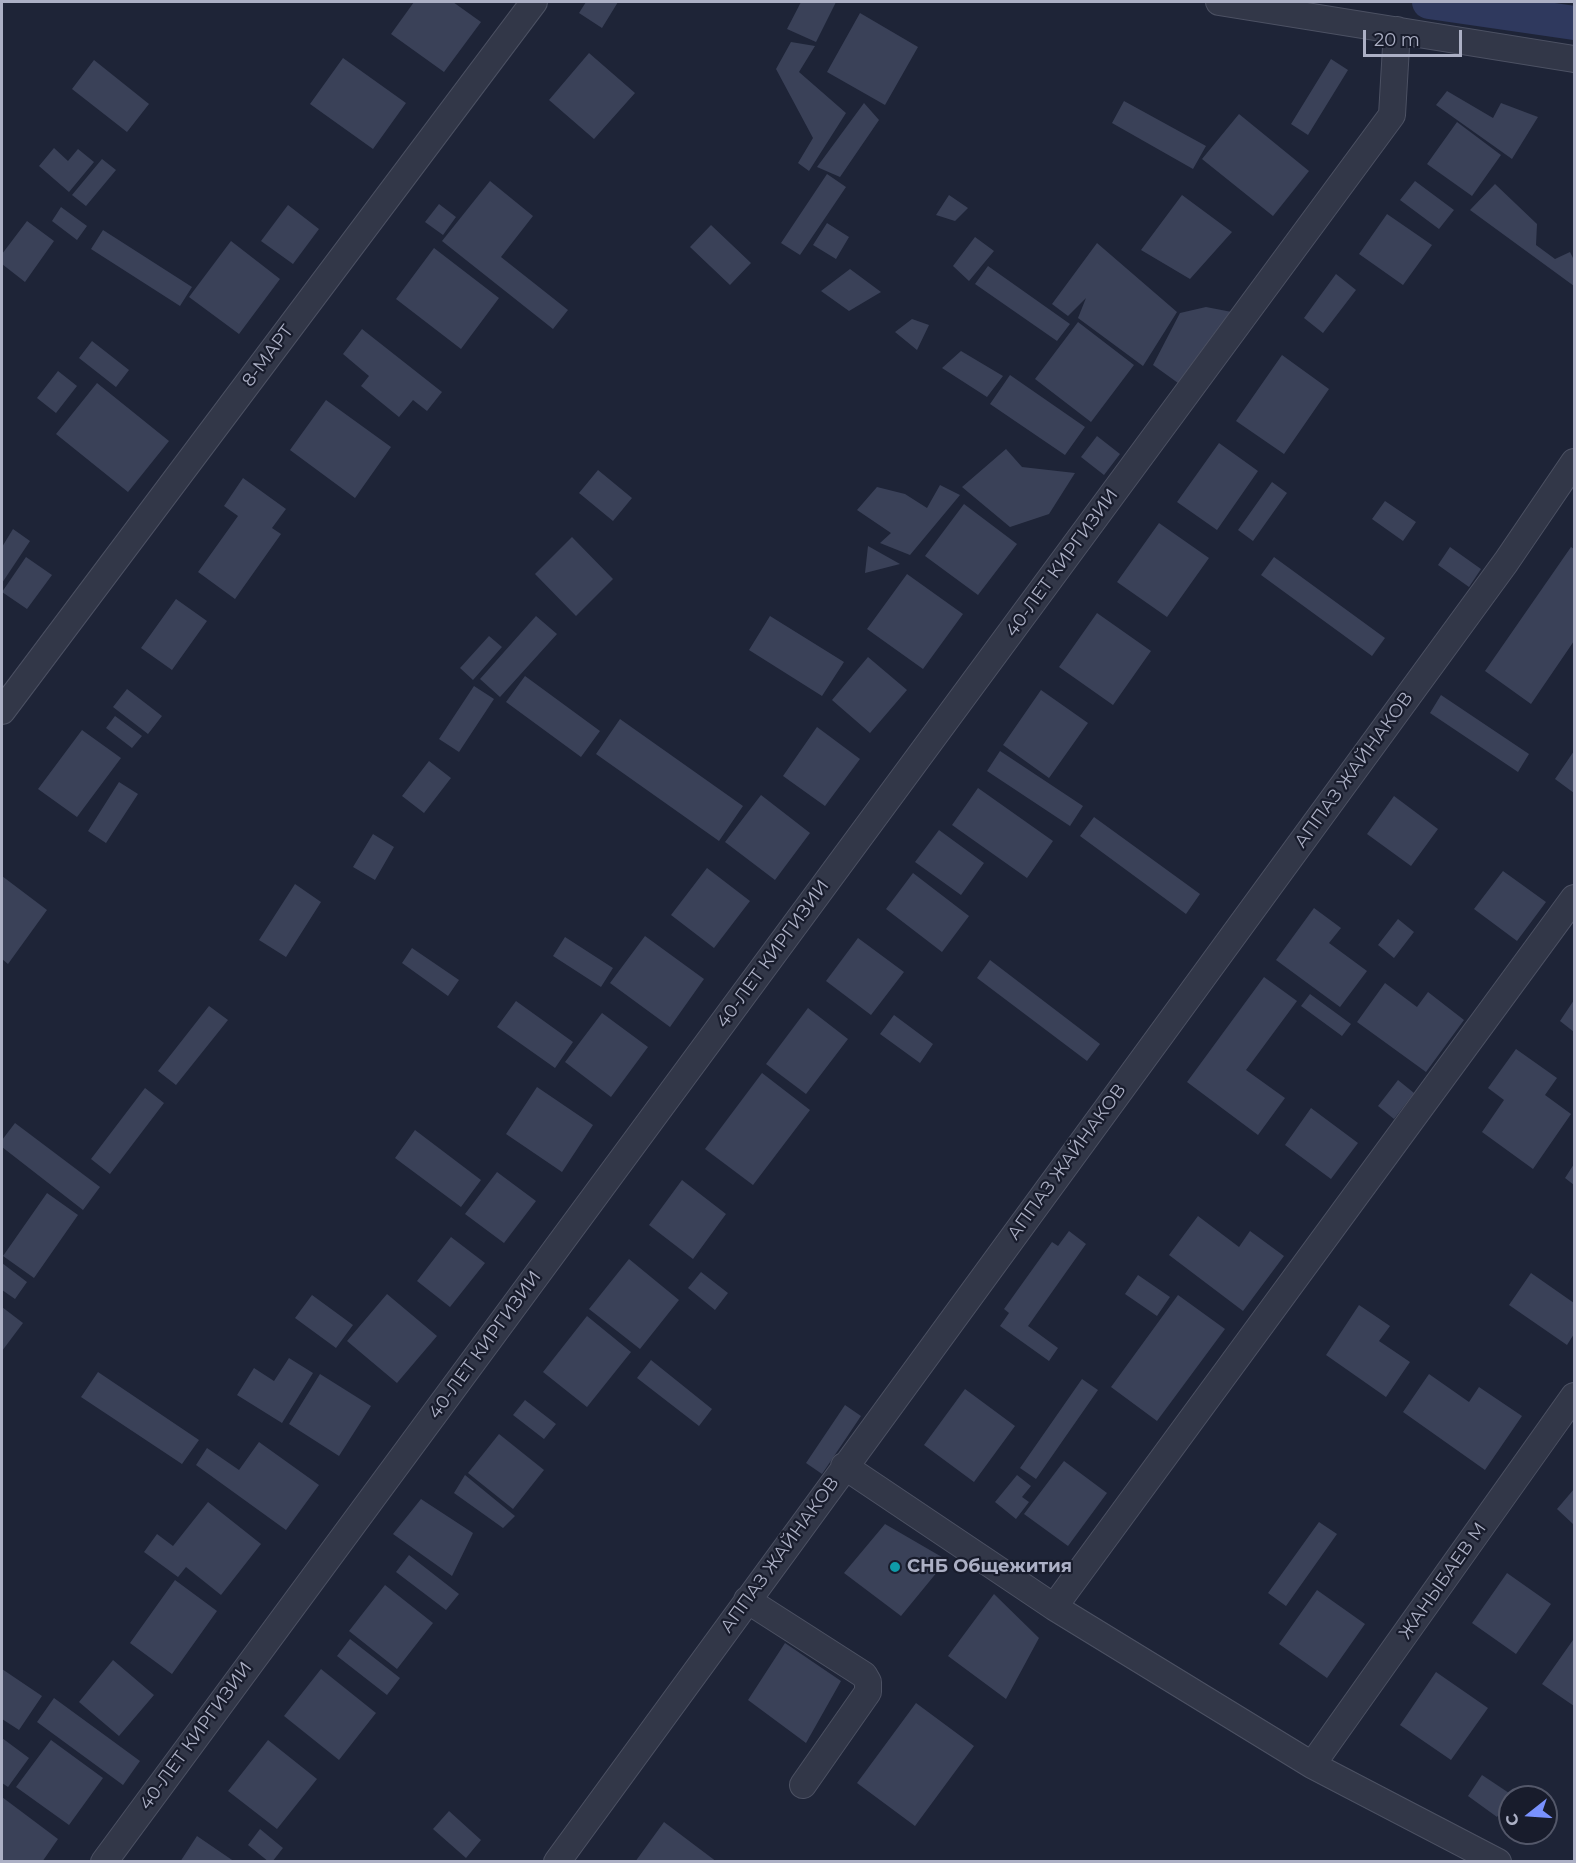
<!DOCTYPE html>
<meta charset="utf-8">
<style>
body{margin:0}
#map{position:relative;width:1576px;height:1863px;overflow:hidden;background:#1e2437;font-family:Montserrat,sans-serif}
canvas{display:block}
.frame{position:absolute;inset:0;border:3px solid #acb0c5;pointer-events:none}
.north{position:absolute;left:1498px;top:1785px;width:60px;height:60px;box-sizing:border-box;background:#181c2c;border:2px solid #535769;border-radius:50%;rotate:253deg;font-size:16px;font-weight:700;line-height:24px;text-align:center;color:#acb0c5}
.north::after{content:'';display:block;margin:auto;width:21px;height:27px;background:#7991fd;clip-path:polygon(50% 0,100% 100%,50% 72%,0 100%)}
.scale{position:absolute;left:1363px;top:30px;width:99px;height:27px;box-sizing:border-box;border:3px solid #acb0c5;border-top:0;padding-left:8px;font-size:18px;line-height:21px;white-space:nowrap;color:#acb0c5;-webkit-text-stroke:4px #181c2c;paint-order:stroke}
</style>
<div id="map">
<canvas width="1576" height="1863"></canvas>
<div class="frame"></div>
<div class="north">С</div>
<div class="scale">20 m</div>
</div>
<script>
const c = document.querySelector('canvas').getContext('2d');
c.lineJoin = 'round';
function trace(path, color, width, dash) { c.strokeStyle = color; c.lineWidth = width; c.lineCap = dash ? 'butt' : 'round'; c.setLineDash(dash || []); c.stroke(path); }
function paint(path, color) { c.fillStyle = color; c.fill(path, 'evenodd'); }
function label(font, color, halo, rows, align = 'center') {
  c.font = font + ' Montserrat,sans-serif'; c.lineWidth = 4.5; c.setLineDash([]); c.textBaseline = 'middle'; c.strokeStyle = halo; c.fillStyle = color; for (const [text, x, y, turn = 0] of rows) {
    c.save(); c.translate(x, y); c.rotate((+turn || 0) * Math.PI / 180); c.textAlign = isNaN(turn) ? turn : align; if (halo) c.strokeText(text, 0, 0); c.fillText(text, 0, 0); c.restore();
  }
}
const canal = new Path2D(`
 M1429,2L1574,23`);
const building = new Path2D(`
 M414,2H453L481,22L444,72L391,34Z
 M586,2H618L602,28L579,13Z
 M801,2H836L816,42L787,29Z
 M860,13L918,47L885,105L827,72Z
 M791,42L815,46L799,72L846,113L809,171L798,163L813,138L776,69Z
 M589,53L635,93L594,139L549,100Z
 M343,58L406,103L373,149L310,104Z
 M1331,59L1348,70L1308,135L1291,124Z
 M94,60L149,104L127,132L72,89Z
 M1447,91L1493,118L1501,103L1538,117L1512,159L1436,105Z
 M1124,101L1206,146L1193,169L1112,123Z
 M864,103L879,120L840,177L817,167Z
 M1239,114L1309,171L1273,216L1202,159Z
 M1457,122L1501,155L1472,196L1427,164Z
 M54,148L68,161L78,149L94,162L69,192L39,166Z
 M102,159L116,170L86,206L72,195Z
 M827,174L846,187L800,255L781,243Z
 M490,181L533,216L501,257L568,310L553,329L442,241Z
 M1415,181L1454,210L1439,229L1400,200Z
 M1495,184L1537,224L1536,245L1555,259L1570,252L1574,260V286L1470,210Z
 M949,195L968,208L955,221L936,215Z
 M1182,195L1232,232L1190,279L1141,250Z
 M439,204L456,217L443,235L425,222Z
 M288,205L319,229L293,264L261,241Z
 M61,207L87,226L77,240L52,221Z
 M1387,214L1432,245L1403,285L1359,254Z
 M27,221L54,241L25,282L2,264V254Z
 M827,223L849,237L836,259L813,245Z
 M711,225L751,263L730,285L690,247Z
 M103,230L192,287L180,306L91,249Z
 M975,237L994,251L969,281L953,266Z
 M231,241L280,279L239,334L189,297Z
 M1097,243L1177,312L1143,366L1078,318L1086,298L1068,316L1052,304Z
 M434,248L499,298L461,349L396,299Z
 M988,266L1070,324L1057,341L975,284Z
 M850,269L881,292L849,311L821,291Z
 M1336,274L1356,290L1323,333L1304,318Z
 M1206,307L1237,313L1185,388L1153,365L1180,313Z
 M912,319L929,325L917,350L895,332Z
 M1078,322L1134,365L1091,422L1035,379Z
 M362,329L442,392L427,411L413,400L399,417L361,386L369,376L343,354Z
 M92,341L129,370L116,387L79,358Z
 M961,351L1003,376L987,397L942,368Z
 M1282,355L1329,389L1284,454L1236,421Z
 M58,371L77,386L56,413L37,398Z
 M1010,375L1085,427L1065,455L990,404Z
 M97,383L169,441L128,492L56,434Z
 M326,400L391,447L355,498L290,450Z
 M1097,436L1120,454L1104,475L1081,457Z
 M1219,443L1258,471L1217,530L1177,502Z
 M1006,449L1022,467L1075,473L1049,514L1010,527L962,487Z
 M598,470L632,498L613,521L579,493Z
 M243,478L286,509L272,528L281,534L235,599L198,572L238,516L224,506Z
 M1272,482L1287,493L1253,541L1238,530Z
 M940,485L960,495L910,555L880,543L891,533L857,510L877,487L905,494L927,508Z
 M1385,501L1416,522L1403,541L1372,519Z
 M964,504L1017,544L978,595L925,556Z
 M1159,523L1209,558L1167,617L1117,582Z
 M13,529L30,541L2,583V547Z
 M572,537L613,579L576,616L535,574Z
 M868,546L900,564L865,573Z
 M1450,547L1481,569L1469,587L1438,565Z
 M1571,547L1574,549V641L1531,704L1485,671Z
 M26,557L52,575L27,609L2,592Z
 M1274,557L1385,638L1372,656L1261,575Z
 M907,574L963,614L923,669L867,629Z
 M176,599L207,621L172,670L141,648Z
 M1097,613L1151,651L1113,705L1059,667Z
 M536,616L557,634L500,697L480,679Z
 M770,616L844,662L822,696L749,650Z
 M489,636L502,647L473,680L460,668Z
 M868,657L907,690L870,733L832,700Z
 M525,676L600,731L581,757L506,702Z
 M474,686L494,699L459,752L439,739Z
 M127,689L162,716L148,734L113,707Z
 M1041,690L1088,723L1049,778L1003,745Z
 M1441,695L1529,754L1518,772L1430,713Z
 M115,716L142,736L132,748L106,728Z
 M620,719L743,806L719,841L596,754Z
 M817,727L860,759L825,806L783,776Z
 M82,730L121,758L77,817L38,789Z
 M1000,751L1083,806L1070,826L987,771Z
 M1574,751V793L1555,779Z
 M429,761L451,778L424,813L402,796Z
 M119,782L138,794L106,843L88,831Z
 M978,788L1053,841L1027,878L952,825Z
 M761,795L810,833L775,880L725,842Z
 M1394,796L1438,829L1411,866L1367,834Z
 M1094,817L1200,894L1186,914L1080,836Z
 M939,830L984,863L961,895L915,862Z
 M373,834L394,847L375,880L353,867Z
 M707,868L750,901L714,948L671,915Z
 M1503,871L1546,902L1517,941L1474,909Z
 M913,873L969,916L942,952L886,909Z
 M2,876L47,910L8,964L2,959Z
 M295,884L321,902L286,957L259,940Z
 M1314,908L1341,928L1329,943L1367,971L1340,1007L1276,960Z
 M1398,919L1414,932L1394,958L1378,945Z
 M645,936L704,979L670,1027L610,983Z
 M565,937L613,968L601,987L553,956Z
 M858,938L904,972L871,1015L826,981Z
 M412,948L459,980L448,996L402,963Z
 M990,960L1100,1044L1087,1061L977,978Z
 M1264,977L1297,1001L1246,1070L1285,1098L1258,1135L1187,1082Z
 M1385,983L1417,1007L1428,992L1464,1020L1426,1072L1357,1022Z
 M1310,994L1351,1024L1342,1036L1301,1006Z
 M1574,1000V1032L1560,1021Z
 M516,1001L573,1042L555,1068L497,1027Z
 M209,1006L228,1020L176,1085L158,1071Z
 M808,1008L848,1039L806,1094L766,1064Z
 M602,1013L648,1047L611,1097L565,1062Z
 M894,1015L933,1044L920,1063L880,1034Z
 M1516,1049L1557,1078L1545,1095L1571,1114L1533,1169L1482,1132L1504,1100L1488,1088Z
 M762,1073L810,1110L753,1185L705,1149Z
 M1398,1080L1414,1093L1394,1119L1378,1106Z
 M537,1087L593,1125L562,1172L506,1134Z
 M145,1088L164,1103L110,1174L91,1159Z
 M1311,1108L1358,1143L1331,1179L1285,1145Z
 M15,1123L100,1187L83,1210L2,1147V1140Z
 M415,1130L481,1180L461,1207L395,1158Z
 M1574,1164V1185L1565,1178Z
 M497,1172L536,1201L504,1243L465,1214Z
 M682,1180L726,1214L693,1259L649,1225Z
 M47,1193L78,1215L34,1278L3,1256Z
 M1198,1216L1239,1247L1250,1231L1284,1256L1243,1311L1169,1255Z
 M1069,1231L1086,1244L1028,1326L1058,1348L1049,1361L1000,1326L1009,1313L1004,1309L1052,1242L1058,1246Z
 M451,1237L485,1263L450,1307L417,1281Z
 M629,1259L679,1300L640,1349L589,1309Z
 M2,1263L27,1282L15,1299L2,1290Z
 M701,1272L728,1293L715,1310L688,1288Z
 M1531,1273L1574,1303V1334L1567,1345L1509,1305Z
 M1138,1275L1170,1297L1157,1316L1125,1294Z
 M387,1294L437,1336L397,1383L347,1341Z
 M312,1295L353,1325L336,1348L295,1318Z
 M1178,1295L1225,1329L1157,1421L1111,1387Z
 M1359,1305L1390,1326L1379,1341L1410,1362L1386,1397L1326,1355Z
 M2,1307L23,1323L2,1351Z
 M587,1316L631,1352L587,1407L543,1372Z
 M289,1358L313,1373L282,1423L237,1395L254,1368L274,1381Z
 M651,1360L712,1409L699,1426L637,1378Z
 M98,1372L199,1440L182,1464L81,1397Z
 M320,1374L371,1406L339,1456L289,1424Z
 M1429,1374L1469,1402L1479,1387L1522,1416L1485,1470L1403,1412Z
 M1082,1379L1098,1390L1036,1479L1020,1468Z
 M965,1389L1015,1426L974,1482L924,1445Z
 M525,1400L556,1424L544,1439L513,1415Z
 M845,1405L861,1416L822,1474L806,1463Z
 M499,1434L544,1470L513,1509L468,1473Z
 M259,1442L319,1485L286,1530L196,1465L207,1448L239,1470Z
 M1064,1461L1107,1493L1068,1546L1024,1514Z
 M465,1475L515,1516L503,1528L454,1493Z
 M1017,1475L1031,1486L1022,1497L1029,1502L1016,1519L995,1502Z
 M1574,1489V1525L1557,1509Z
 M421,1499L473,1533L452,1576L393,1534Z
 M208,1502L261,1544L221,1595L186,1567L178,1577L144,1552L157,1534L173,1546Z
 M1319,1522L1337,1534L1286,1606L1268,1593Z
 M885,1524L947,1560L901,1616L844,1573Z
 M409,1555L459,1594L446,1610L396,1572Z
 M1507,1573L1551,1604L1516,1654L1472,1623Z
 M175,1580L217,1611L172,1674L130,1643Z
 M385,1585L433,1623L397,1669L349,1631Z
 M1317,1590L1365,1624L1327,1678L1279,1644Z
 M994,1594L1039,1638L1006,1699L948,1656Z
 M350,1639L400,1678L387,1695L337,1656Z
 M1573,1640L1574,1641V1706L1542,1684Z
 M785,1643L841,1681L806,1743L748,1700Z
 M113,1660L154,1695L119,1736L79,1702Z
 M2,1669L42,1696L19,1730L2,1719Z
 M321,1669L376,1713L339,1760L284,1716Z
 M1436,1672L1488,1708L1451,1760L1400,1725Z
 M54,1698L140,1761L123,1785L37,1722Z
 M916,1703L974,1746L915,1826L857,1783Z
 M2,1738L29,1758L8,1787L2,1783Z
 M51,1740L103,1778L69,1825L16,1787Z
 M268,1740L317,1779L277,1829L228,1791Z
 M1482,1775L1512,1795L1497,1817L1468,1796Z
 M2,1797L58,1839L42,1862H2Z
 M449,1811L481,1840L466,1858L433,1829Z
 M664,1822L717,1862H635Z
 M260,1829L283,1848L272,1862H269L248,1845Z
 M197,1836L235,1862H180Z`);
const street = new Path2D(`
 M1219,2L1574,59
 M2,711L534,2
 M844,1466L1054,1607L1312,1765L1498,1862
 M747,1600L864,1675L868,1682V1692L803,1785
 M1054,1607L1574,898
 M1312,1765L1574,1396
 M104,1862L1392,115L1397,30
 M557,1862L1506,562L1574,462`);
const markers = [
 [895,1567,6,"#0f9aa8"]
];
const streetNames = [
 ["8-МАРТ",268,356,-53],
 ["40-ЛЕТ КИРГИЗИИ",1062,563,-54],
 ["АППАЗ ЖАЙНАКОВ",1354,770,-54],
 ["40-ЛЕТ КИРГИЗИИ",773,954,-54],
 ["АППАЗ ЖАЙНАКОВ",1067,1162,-54],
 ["40-ЛЕТ КИРГИЗИИ",485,1345,-54],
 ["АППАЗ ЖАЙНАКОВ",780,1555,-54],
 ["ЖАНЫБАЕВ М",1443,1581,-55],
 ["40-ЛЕТ КИРГИЗИИ",196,1736,-54]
];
const poiNames = [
 ["СНБ Общежития",907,1567]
];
trace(canal, '#2f395e', 34);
paint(building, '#3a4158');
trace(street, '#4c5163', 28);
trace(street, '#323748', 26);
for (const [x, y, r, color] of markers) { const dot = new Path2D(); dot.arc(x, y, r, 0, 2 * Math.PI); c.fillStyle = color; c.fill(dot); trace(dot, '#181c2c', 2); }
label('18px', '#acb0c5', '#181c2c', streetNames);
label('bold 18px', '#acb0c5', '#181c2c', poiNames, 'left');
</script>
